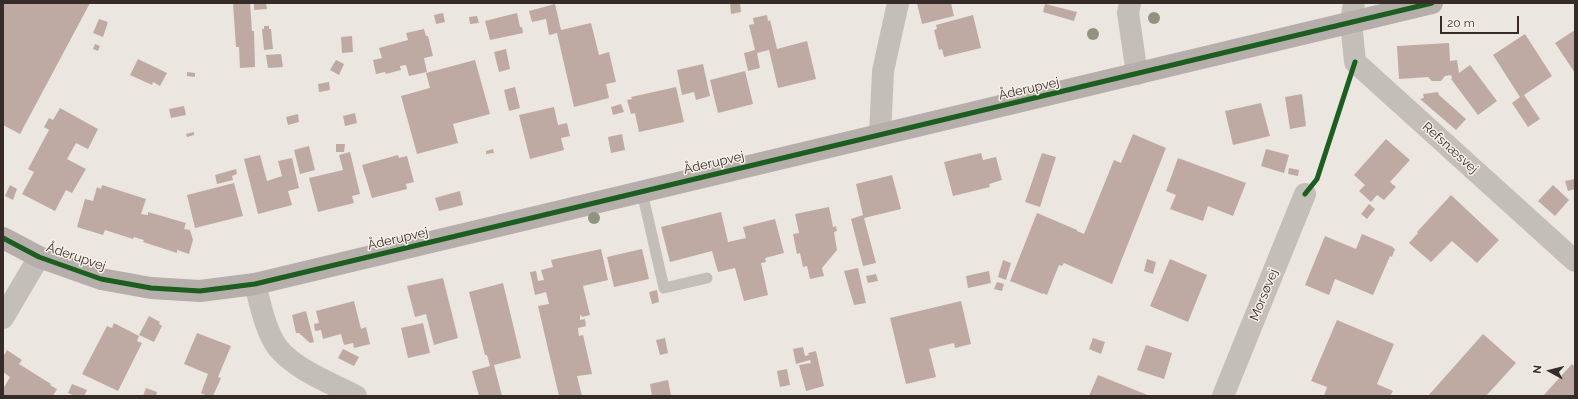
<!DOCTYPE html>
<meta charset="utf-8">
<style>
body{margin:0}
#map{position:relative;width:1578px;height:399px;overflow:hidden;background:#ece6e0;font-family:Raleway,sans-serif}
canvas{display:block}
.frame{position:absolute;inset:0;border:4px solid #352c28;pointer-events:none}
.north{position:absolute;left:1530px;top:351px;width:40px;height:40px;-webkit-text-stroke:3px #f8f0e8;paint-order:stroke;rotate:277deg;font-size:11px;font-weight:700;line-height:16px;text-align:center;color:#352c28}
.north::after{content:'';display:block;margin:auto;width:14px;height:18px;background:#352c28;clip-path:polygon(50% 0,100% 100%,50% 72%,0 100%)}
.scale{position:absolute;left:1440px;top:16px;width:79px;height:18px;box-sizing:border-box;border:2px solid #352c28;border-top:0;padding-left:5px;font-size:12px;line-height:14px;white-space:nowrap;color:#352c28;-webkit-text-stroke:3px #f8f0e8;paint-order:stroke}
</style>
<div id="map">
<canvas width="1578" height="399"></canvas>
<div class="frame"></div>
<div class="north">N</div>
<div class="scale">20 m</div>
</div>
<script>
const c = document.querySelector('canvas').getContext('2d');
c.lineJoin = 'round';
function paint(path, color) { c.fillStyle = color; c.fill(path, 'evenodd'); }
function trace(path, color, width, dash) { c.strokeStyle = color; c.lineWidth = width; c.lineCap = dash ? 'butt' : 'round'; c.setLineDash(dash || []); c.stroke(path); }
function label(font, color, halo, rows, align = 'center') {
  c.font = font + ' Raleway,sans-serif'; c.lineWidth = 3; c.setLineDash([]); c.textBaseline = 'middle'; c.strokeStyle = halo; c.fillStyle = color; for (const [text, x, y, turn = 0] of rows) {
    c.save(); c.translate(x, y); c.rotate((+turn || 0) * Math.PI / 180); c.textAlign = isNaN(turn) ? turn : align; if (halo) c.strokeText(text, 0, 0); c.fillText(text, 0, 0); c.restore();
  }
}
const building = new Path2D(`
 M3,3H90L20,134L3,125Z
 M233,3H250L252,31H254L255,67L240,68L239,47H236Z
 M254,3H266L267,9L254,10Z
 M730,3H740L741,12L731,14Z
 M917,3H951L954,16L922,24Z
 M555,4L561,30L591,23L599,55L609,52L616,82L606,84L609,98L574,107L557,33L549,35L546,19L532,22L529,11Z
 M1045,4L1077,12L1074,21L1043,12Z
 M443,13L445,22L436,24L434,15Z
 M517,13L520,27H522L523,33L490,40L485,21Z
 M767,15L768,21L770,20L777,49L807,41L816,79L778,88L769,50L757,53L760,68L748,71L744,53L755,50L749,25L754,24L753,18Z
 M973,15L981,48L944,57L942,49L939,50L934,30L937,29L936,25Z
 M477,16L479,23L470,24L469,17Z
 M99,19L108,22L103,37L93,33Z
 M264,26H269V29H271L273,49L264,50L262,29H264Z
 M424,29L426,36H428L433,56L424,58L427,72L409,76L406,65L400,66L401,70L386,74L385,72L376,74L373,60L382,58L379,48L408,40L406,33Z
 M1575,30V73L1555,43Z
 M1525,34L1552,76L1524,95L1540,119L1528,127L1512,103L1520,97L1493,55Z
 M352,36L353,52L342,53L341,37Z
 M1449,43L1450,61L1457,60L1459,73L1470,65L1497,101L1478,115L1451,79L1452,78L1451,75L1445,76L1441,81H1432L1428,77L1399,79L1397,46Z
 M95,44L100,46L98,51L93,49Z
 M506,49L510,69L499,72L494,52Z
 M281,54L283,67L268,68L266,55Z
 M138,59L167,73L160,86L153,82L152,85L130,75Z
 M336,60L344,64L339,75L330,70Z
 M475,60L490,114L453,124L458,143L417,154L401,96L430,88L426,73Z
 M703,64L710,96L696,100L694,92L682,95L677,70Z
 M745,71L753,104L718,113L710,80Z
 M187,72L195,73V77L187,76Z
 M329,82L330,90L319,92L318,84Z
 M515,87L520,108L509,111L504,90Z
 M676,87L684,122L639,132L635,113L631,114L627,100L632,99L631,97Z
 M1438,92L1439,95L1466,119L1456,130L1420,99L1424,98L1423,94Z
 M1302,94L1306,126L1290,129L1285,97Z
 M1261,103L1270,136L1233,145L1225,111Z
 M621,104L624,112L613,115L611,107Z
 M184,106L186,115L171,118L169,109Z
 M554,107L558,125L567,123L570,136L561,138L564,150L530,159L519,115Z
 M60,108L98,129L88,149L76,143L67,159L86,169L72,193L66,190L55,211L22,194L34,172L28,169L49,130L44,127L49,118L53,120Z
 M355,113L357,123L345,126L343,116Z
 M298,114L299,122L288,125L286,117Z
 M194,132V135L187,137L186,134Z
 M622,134L625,150L611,153L608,137Z
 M1133,134L1166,148L1112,284L1064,263L1062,266L1059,265L1047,295L1043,293V294L1010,281L1037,213L1077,230V231L1084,234L1114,160L1121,163Z
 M1386,139L1410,160L1390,182L1396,187L1384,200L1377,195L1371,202L1359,191L1365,185L1354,175Z
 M336,144H345L344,152H336Z
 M309,146L315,170L300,174L294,150Z
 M493,149L494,153L486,154V151Z
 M1266,149L1289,155L1284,173L1261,166Z
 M350,152L360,194L352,196L354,203L318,212L309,178L343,170L339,155Z
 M981,153L983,160L996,157L1002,180L989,184L990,187L953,196L944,162Z
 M1042,153L1056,157L1040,207L1025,202Z
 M260,155L267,181L282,176L278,161L292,158L299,188L288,191L292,205L258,214L244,159Z
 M398,155L399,158L407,156L414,182L406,184L407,189L372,198L362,165Z
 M1178,158L1246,183L1233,216L1208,206L1203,221L1170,209L1176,195L1166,191Z
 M1289,168L1299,170L1298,176L1288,174Z
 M236,169L237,174L232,176L233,180L217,184L215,175Z
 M892,175L901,209L864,218L876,263L863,266L851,219L863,215L856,184Z
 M1575,179V189L1568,191L1565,181Z
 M234,183L243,216L195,228L187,195Z
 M10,185L17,189L13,200L5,196Z
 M102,185L146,199L141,214L148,215V212L186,223L184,229L190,230L193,240L189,254L177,250V253L143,242L144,240L134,237L133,239L105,230L103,235L77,227L85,199L93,201L97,187L101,189Z
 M1553,185L1569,200L1555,216L1538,201Z
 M460,191L463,205L439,211L435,198Z
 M1451,195L1499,240L1477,263L1452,241L1431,262L1409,243L1418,233L1417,232Z
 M1369,204L1375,209L1367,219L1361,214Z
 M829,207L833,227L836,226L837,231L834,232L837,250L822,268L824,276L810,279L807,266L803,267L800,253L797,254L793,234L799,233L795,214Z
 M721,212L728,242L746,238L743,227L775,219L784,253L765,258L766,262L761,263L768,295L744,301L735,268L718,272L712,251L670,262L661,227Z
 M1362,234L1393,247V248L1395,249L1392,257L1390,256L1373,295L1335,279L1329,295L1305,285L1325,236L1356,249Z
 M601,249L608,280L583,286L590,315L582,317L581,315L580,316V320L585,319L586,326L578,328L579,336L583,335L592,374L577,376L582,396H559L538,306L549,304L546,292L535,295L530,272L536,271L538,281L544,280L541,270L553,267L551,260Z
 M642,249L649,279L614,287L607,257Z
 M1147,259L1156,262L1153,274L1144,271Z
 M1170,259L1207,275L1188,322L1150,306Z
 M1003,260L1011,263L1006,280L998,277Z
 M858,268L866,303L854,305L844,271Z
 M989,271L991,283L968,288L966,276Z
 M876,274L878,281L868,283L866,276Z
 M443,278L458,338L434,345L426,314L415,317L407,286Z
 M997,282L1004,284L1002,291L994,289Z
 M503,283L521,358L494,365L502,396H479L472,371L490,366L487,355H485L469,292Z
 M657,290L659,302L652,304L649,292Z
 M354,301L361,329L366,327L370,344L354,348L353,343L344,345L341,334L323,339L321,330L315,331L314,324L319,323L316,311Z
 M961,301L971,344L955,348L954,343L929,349L936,377L906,384L890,318Z
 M306,311L314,342L310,343L300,334L299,333H296L292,315Z
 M149,316L160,322L159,324L162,326L154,342L139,335Z
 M1337,320L1394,344L1377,384L1393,391L1390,396H1324L1327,387L1311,381Z
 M114,323L139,336L137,341L142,343L118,391L82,374L107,326L112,328Z
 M423,323L430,353L408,358L401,328Z
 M197,333L231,346L218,377L221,378L213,396H207L201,393L208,374L184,364Z
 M1483,334L1516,363L1486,396H1428Z
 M665,338L668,353L660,355L656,340Z
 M1093,338L1105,342L1101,354L1089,349Z
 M1146,345L1172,353L1164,379L1137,370Z
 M803,347L805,356L809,355L808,353L816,351L824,386L806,391L799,365L811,363L810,360L796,364L793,349Z
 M343,349L359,357L354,366L338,358Z
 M7,350L22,360L19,364L51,384L50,385L57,389L53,396H3V389L10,377L3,372V357Z
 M1572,364L1575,367V396H1543Z
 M787,369L790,385L780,387L777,371Z
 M1098,375L1150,396H1089Z
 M668,380L671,396H652L650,384Z
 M72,384L87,390L84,396H75L68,393Z
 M146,388L157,392L156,396H143Z`);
const lane = new Path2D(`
 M642,192L664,288L707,278`);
const street = new Path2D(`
 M1130,3L1128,13L1137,74
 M1354,3L1351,22L1355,62L1575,261
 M880,135L883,71L898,3
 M255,284C260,303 266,333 278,348C296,370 331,383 356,396
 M3,318L39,257
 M1223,396L1305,194`);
const secondary = new Path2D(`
 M3,238L39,257L101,279L151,288L200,291L255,284L1432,3`);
const cycleway = new Path2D(`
 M1305,194L1317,179L1355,62
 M3,238L39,257L101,279L151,288L200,291L255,284L1432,3`);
const trees = [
 [1154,18],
 [1093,34],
 [594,218]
];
const streetNames = [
 ["Åderupvej",1029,89,-13],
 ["Refsnæsvej",1450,148,42],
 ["Åderupvej",714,163,-13],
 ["Åderupvej",398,239,-13],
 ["Åderupvej",76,257,19],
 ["Morsøvej",1264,295,-68]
];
paint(building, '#beaaa3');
trace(lane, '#c4beb9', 11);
trace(street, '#c4beb9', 22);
trace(secondary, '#b5aeaa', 22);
trace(cycleway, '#1b5e20', 5);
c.fillStyle = '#90947e';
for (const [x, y] of trees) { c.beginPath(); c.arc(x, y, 6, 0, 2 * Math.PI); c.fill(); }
label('13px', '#352c28', '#f8f0e8', streetNames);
</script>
